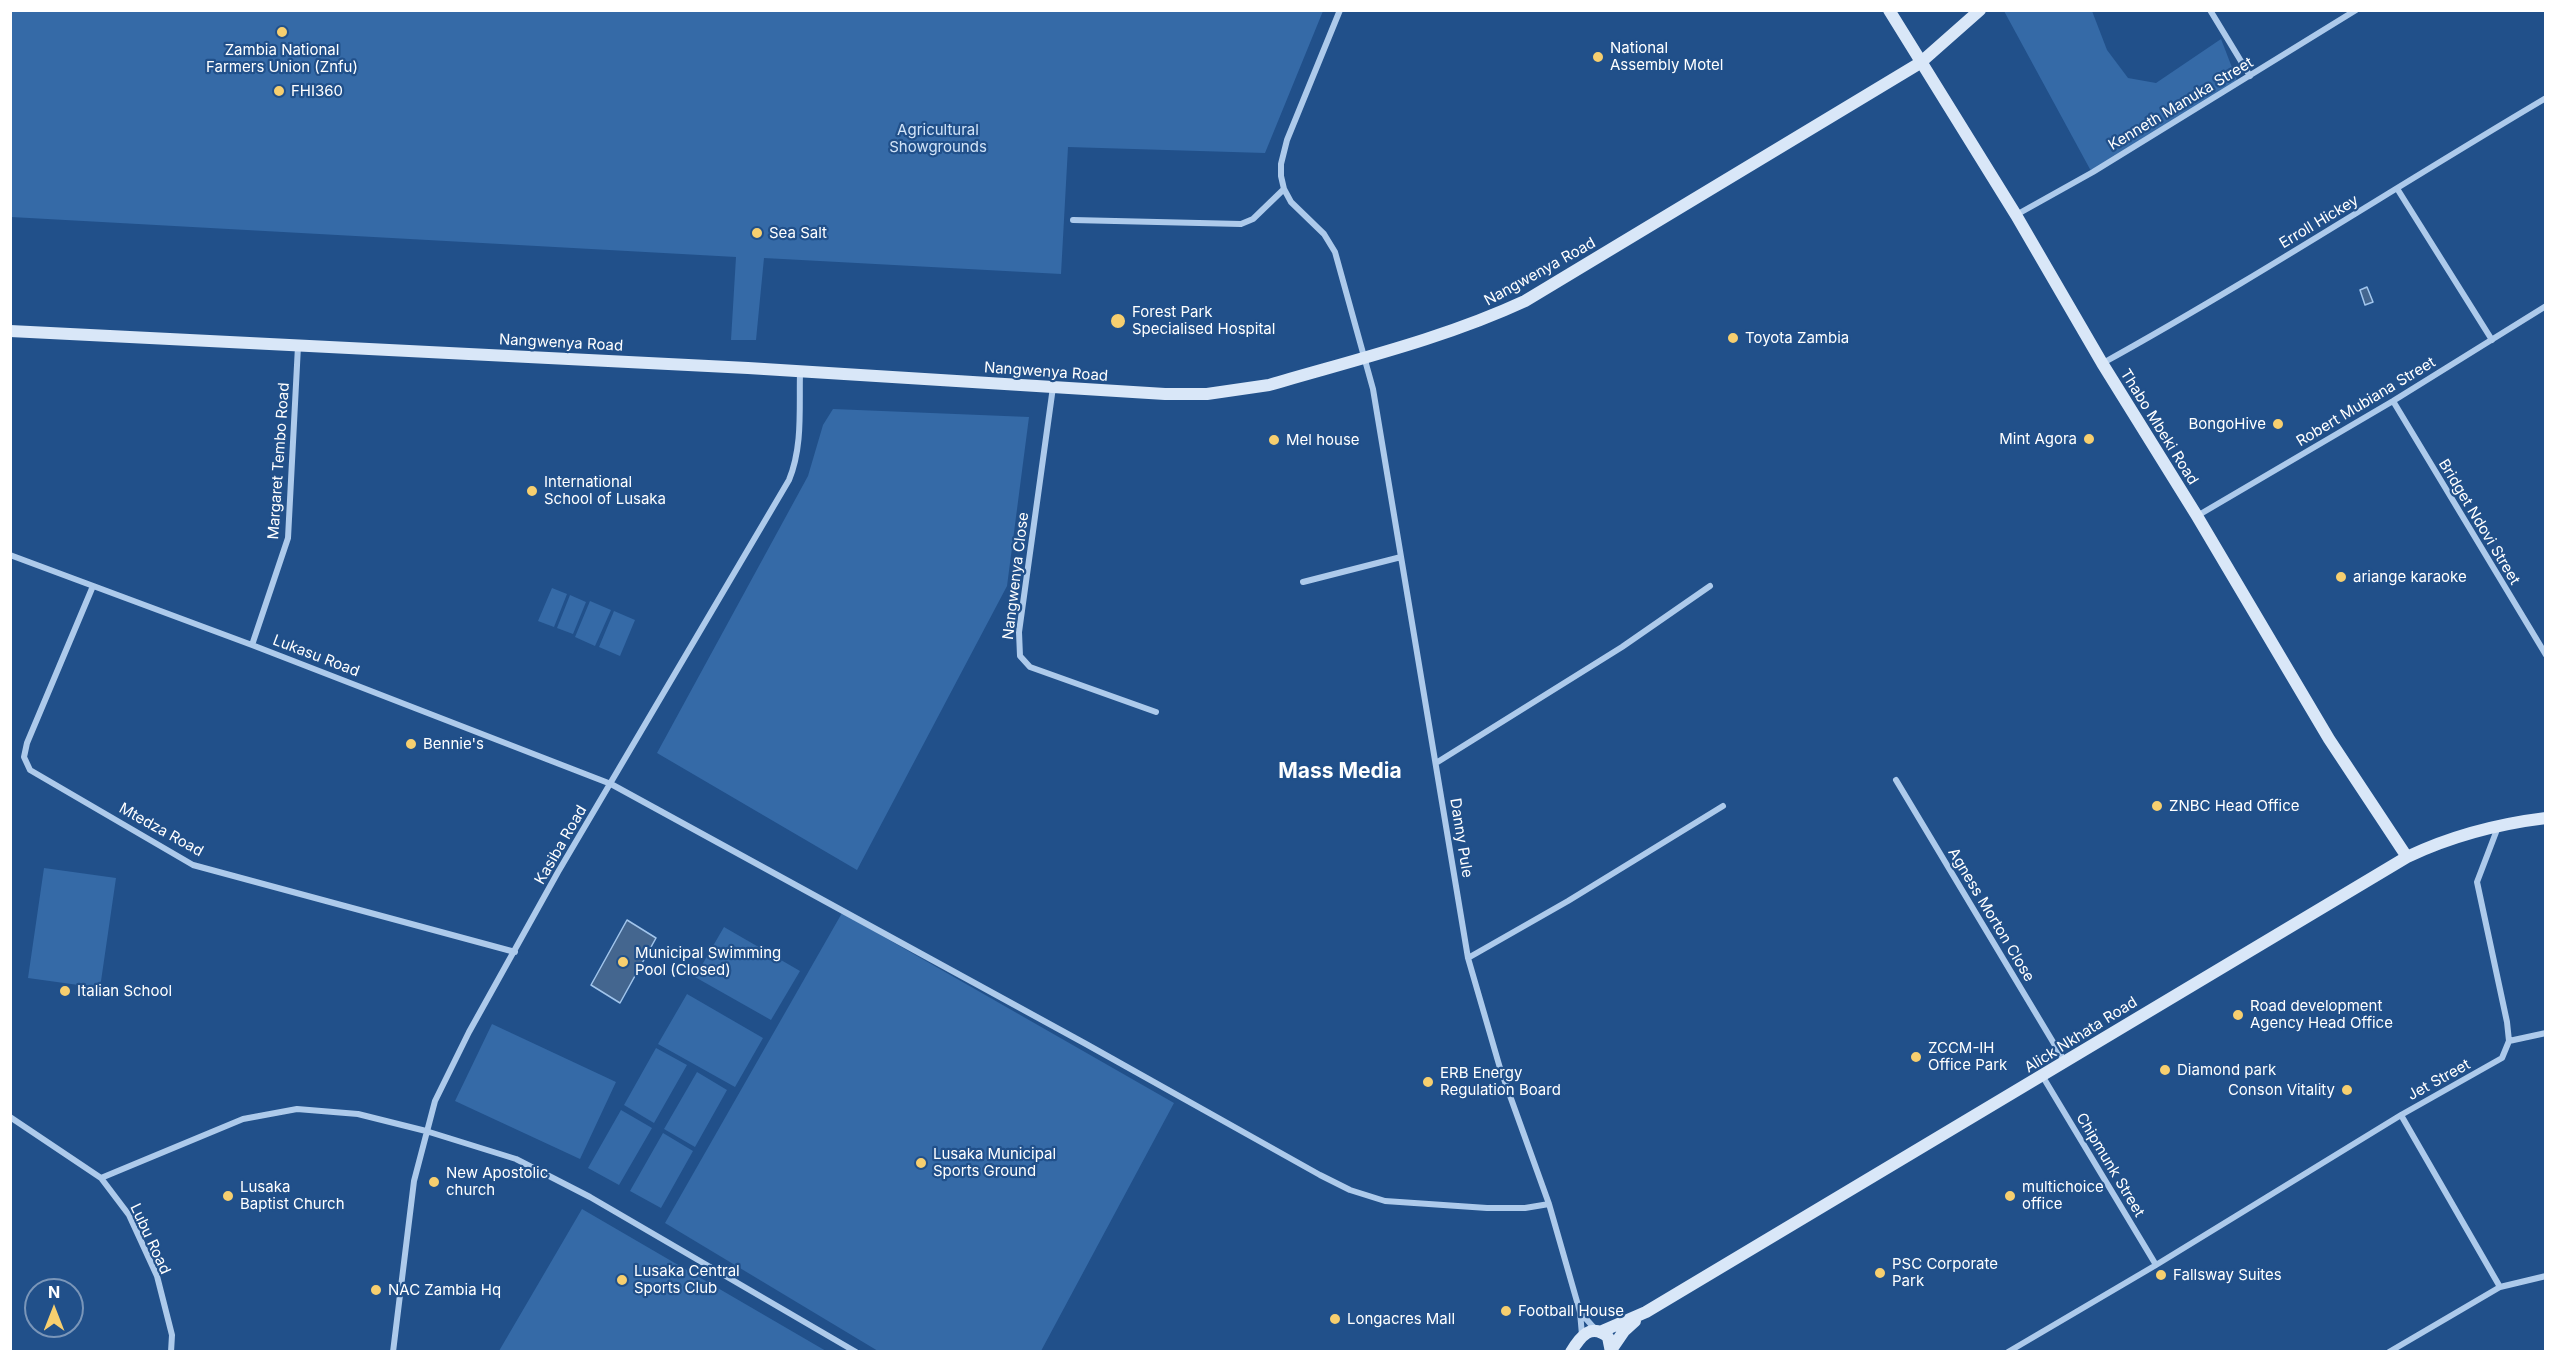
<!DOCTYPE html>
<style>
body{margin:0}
#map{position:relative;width:2556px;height:1362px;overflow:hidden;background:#21508a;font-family:Inter,sans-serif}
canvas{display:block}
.frame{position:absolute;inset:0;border:12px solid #fff;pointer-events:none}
.north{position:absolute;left:24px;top:1278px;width:60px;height:60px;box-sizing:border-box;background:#21508a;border:2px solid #7a96b9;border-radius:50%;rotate:0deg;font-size:16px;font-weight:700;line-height:24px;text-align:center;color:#fff}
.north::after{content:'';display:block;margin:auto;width:21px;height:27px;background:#f7cf6f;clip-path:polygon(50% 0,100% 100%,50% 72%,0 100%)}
</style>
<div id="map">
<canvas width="2556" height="1362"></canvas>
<div class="frame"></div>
<div class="north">N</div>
</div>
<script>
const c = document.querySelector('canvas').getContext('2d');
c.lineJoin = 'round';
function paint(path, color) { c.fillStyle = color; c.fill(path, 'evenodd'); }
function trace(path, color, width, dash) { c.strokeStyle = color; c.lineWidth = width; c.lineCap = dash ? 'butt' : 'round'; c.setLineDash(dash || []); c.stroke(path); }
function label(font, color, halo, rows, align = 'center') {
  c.font = font + ' Inter,sans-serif'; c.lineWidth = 4.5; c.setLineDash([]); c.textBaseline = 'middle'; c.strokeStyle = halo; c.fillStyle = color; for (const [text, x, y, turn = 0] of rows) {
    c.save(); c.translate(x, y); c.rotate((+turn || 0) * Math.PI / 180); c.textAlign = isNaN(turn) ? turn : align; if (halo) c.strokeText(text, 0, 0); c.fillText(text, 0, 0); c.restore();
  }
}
const green = new Path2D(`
 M10,11L11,10L1323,11L1265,153L1068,147L1061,274L764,258L756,340H731L736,257L11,217Z
 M2004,11H2092L2107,50L2128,78L2156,83L2221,39L2238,83L2091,171Z
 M833,409L1029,417L1007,586L857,870L657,753L808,476L823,425Z
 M552,588L567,594L554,627L538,621Z
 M570,595L586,602L573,634L557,628Z
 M590,601L611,610L595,646L575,637Z
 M614,611L635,620L620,656L599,647Z
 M44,868L116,878L100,988L28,978Z
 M842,913L1174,1103L1041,1351H878L665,1223Z
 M724,927L800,971L771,1020L695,977Z
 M687,994L763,1038L735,1087L658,1044Z
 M492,1024L616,1082L580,1159L455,1101Z
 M656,1048L687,1065L654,1123L624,1105Z
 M697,1072L727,1090L695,1147L664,1129Z
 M621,1110L652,1128L619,1185L588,1168Z
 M663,1133L693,1151L661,1208L630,1191Z
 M582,1209L826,1351H499Z`);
const water = new Path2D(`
 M2367,287L2373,302L2365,305L2360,290Z
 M627,920L656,938L620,1003L591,985Z`);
const street = new Path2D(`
 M1340,10L1287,140L1281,164V176L1284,189L1291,202L1324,234L1335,252L1373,389L1468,958L1500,1068L1549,1204L1580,1312L1582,1335
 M2210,10L2250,76
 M2398,190L2492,340
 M2016,215L2093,172L2356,10
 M1073,220L1241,224L1253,219L1284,189
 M2103,363C2253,280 2397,186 2546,98
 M1053,387L1019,632L1020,656L1030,667L1156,712
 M2393,401L2546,655
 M2197,516L2393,401L2546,306
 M10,555L252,645L611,784L1086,1044L1320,1175L1350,1190L1385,1201L1487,1208H1525L1549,1204
 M1303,582L1401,557
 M93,586L27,743L24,757L30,770L193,865L515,952
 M252,645L288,538L298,346
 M1436,763L1622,647L1710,586
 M1896,780L2065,1062
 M1468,958L1568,901L1723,806
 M2509,1041L2546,1033
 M2043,1077L2156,1265
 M10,1117L101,1178L129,1215L157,1276L172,1335L171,1352
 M101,1178L243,1119L297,1109L358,1114L426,1131L516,1159L590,1197L856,1352
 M2500,1287L2546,1276
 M1580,1312L1595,1329
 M393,1352L414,1181L435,1101L469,1032L558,872L789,480C803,446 799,408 800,372
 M2008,1352L2156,1265L2401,1115
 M2389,1352L2500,1287L2401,1115L2502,1058L2509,1041L2507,1022L2477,882L2498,827`);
const secondary = new Path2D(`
 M1889,10L2016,215L2102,363L2197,516L2329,739L2407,857
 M10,331L748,368L1165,394H1207L1269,385C1354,360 1443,339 1525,301L1920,63L1980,10
 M1600,1332L1646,1312L2407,857C2451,836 2497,824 2546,818
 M1611,1350L1624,1331L1635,1321
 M1571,1352C1580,1337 1591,1322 1608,1337L1611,1352`);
const markers = [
 [282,32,6,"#f7cf6f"],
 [1598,57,6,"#f7cf6f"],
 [279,91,6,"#f7cf6f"],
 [757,233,6,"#f7cf6f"],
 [1118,321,8,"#f7cf6f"],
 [1733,338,6,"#f7cf6f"],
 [2278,424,6,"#f7cf6f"],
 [2089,439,6,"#f7cf6f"],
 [1274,440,6,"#f7cf6f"],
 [532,491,6,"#f7cf6f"],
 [2341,577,6,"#f7cf6f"],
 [411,744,6,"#f7cf6f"],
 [2157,806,6,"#f7cf6f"],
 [623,962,6,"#f7cf6f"],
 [65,991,6,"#f7cf6f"],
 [2238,1015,6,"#f7cf6f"],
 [1916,1057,6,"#f7cf6f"],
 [2165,1070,6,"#f7cf6f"],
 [1428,1082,6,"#f7cf6f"],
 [2347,1090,6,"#f7cf6f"],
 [921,1163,6,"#f7cf6f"],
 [434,1182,6,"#f7cf6f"],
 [228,1196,6,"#f7cf6f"],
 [2010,1196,6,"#f7cf6f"],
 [1880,1273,6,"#f7cf6f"],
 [2161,1275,6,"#f7cf6f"],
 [622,1280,6,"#f7cf6f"],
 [376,1290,6,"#f7cf6f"],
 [1506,1311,6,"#f7cf6f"],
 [1335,1319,6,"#f7cf6f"]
];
const poiNames = [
 ["National",1610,48],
 ["Assembly Motel",1610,65],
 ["Zambia National",282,50,"center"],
 ["Farmers Union (Znfu)",282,67,"center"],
 ["FHI360",291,91],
 ["Sea Salt",769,233],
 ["Forest Park",1132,312],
 ["Specialised Hospital",1132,329],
 ["Toyota Zambia",1745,338],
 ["BongoHive",2266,424,"right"],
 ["Mint Agora",2077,439,"right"],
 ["Mel house",1286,440],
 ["International",544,482],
 ["School of Lusaka",544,499],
 ["ariange karaoke",2353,577],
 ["Bennie's",423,744],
 ["ZNBC Head Office",2169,806],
 ["Municipal Swimming",635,953],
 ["Pool (Closed)",635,970],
 ["Italian School",77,991],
 ["Road development",2250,1006],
 ["Agency Head Office",2250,1023],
 ["ZCCM-IH",1928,1048],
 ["Office Park",1928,1065],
 ["Diamond park",2177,1070],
 ["ERB Energy",1440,1073],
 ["Regulation Board",1440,1090],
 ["Conson Vitality",2335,1090,"right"],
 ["Lusaka Municipal",933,1154],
 ["Sports Ground",933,1171],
 ["New Apostolic",446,1173],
 ["church",446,1190],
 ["Lusaka",240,1187],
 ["Baptist Church",240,1204],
 ["multichoice",2022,1187],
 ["office",2022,1204],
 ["PSC Corporate",1892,1264],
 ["Park",1892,1281],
 ["Lusaka Central",634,1271],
 ["Sports Club",634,1288],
 ["Fallsway Suites",2173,1275],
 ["NAC Zambia Hq",388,1290],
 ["Football House",1518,1311],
 ["Longacres Mall",1347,1319]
];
const streetNames = [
 ["Kenneth Manuka Street",2181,104,-31],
 ["Erroll Hickey",2319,222,-31],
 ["Nangwenya Road",1540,272,-29],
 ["Nangwenya Road",561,343,3],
 ["Nangwenya Road",1046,372,4],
 ["Robert Mubiana Street",2366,402,-31],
 ["Thabo Mbeki Road",2159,427,58],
 ["Margaret Tembo Road",279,461,-86],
 ["Bridget Ndovi Street",2479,522,59],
 ["Nangwenya Close",1016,576,-83],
 ["Lukasu Road",316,656,21],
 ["Mtedza Road",161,830,29],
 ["Danny Pule",1461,838,81],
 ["Kasiba Road",561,845,-60],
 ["Agness Morton Close",1991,915,59],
 ["Alick Nkhata Road",2081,1035,-32],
 ["Jet Street",2439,1080,-29],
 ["Chipmunk Street",2110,1165,59],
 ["Lubu Road",150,1239,65]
];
const parkNames = [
 ["Agricultural",938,130],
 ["Showgrounds",938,147]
];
const districtNames = [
 ["Mass Media",1340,772]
];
paint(green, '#356aa7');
paint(water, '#44668f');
trace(water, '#a1c5ec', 1.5);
trace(street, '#adcaeb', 6);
trace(secondary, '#d9e7f8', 12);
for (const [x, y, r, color] of markers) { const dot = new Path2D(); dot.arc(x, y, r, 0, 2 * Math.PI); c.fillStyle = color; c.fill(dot); trace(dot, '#21508a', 2); }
label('15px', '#fff', '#21508a', poiNames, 'left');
label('15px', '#fff', '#21508a', streetNames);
label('15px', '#d2e4f8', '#21508a', parkNames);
label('bold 21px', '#fff', '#21508a', districtNames);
</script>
